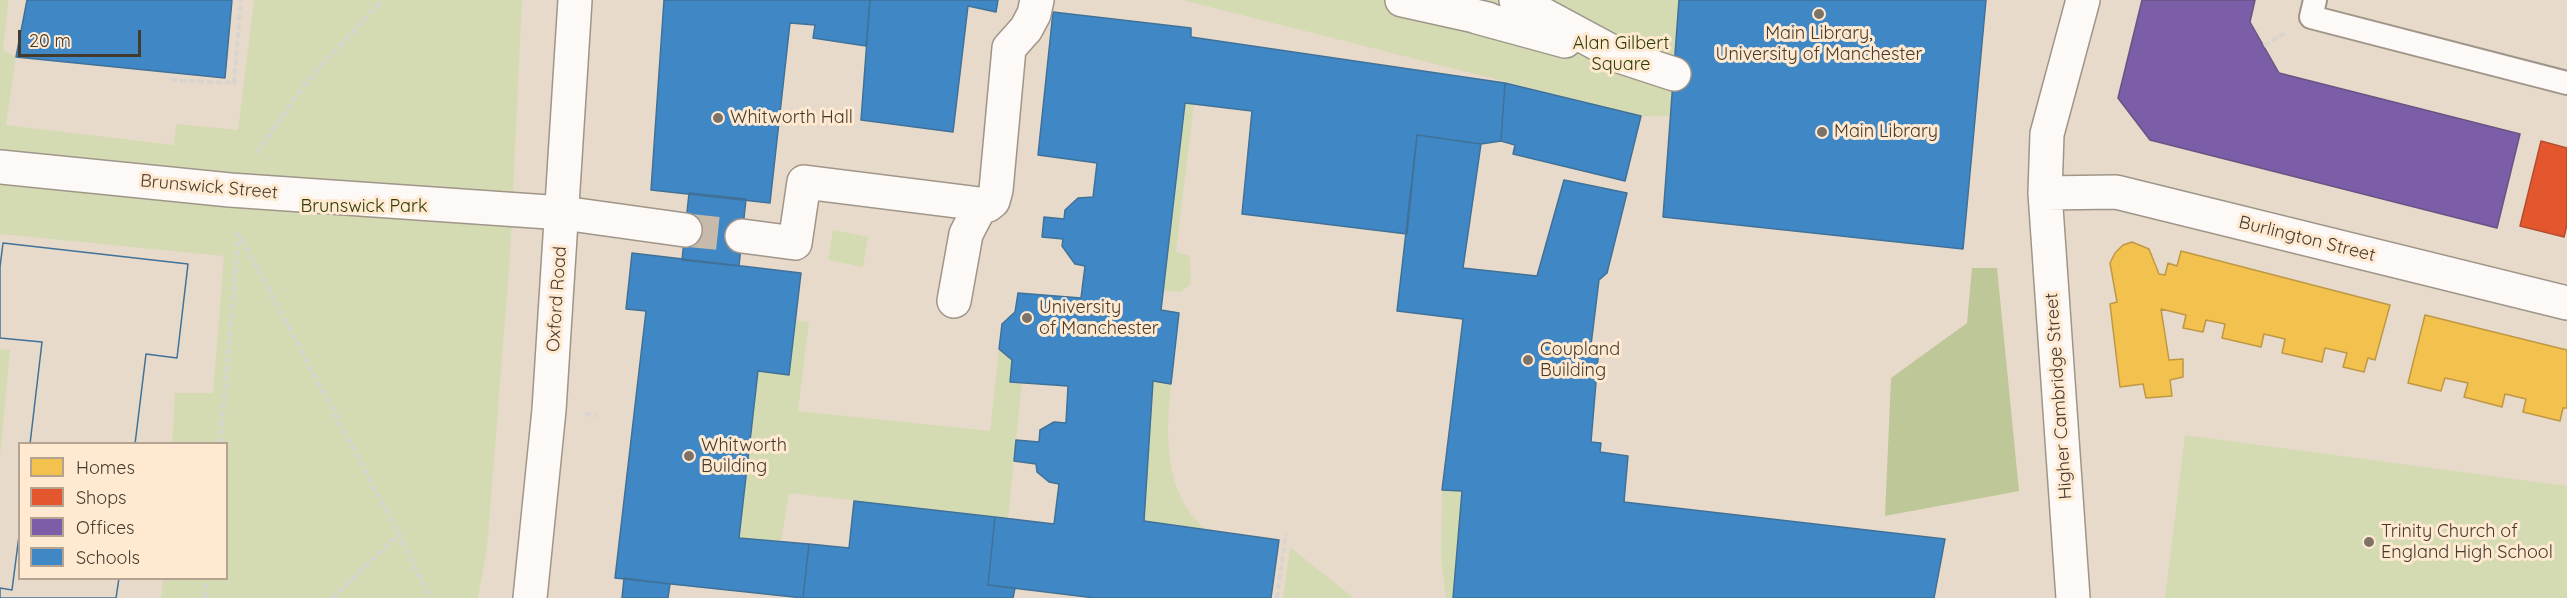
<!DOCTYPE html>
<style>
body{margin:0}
#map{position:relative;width:2567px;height:598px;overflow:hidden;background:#e8daca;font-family:Quicksand,sans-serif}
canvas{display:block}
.legend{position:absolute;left:18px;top:442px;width:210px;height:138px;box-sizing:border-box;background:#ffe9d1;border:2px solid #b4a390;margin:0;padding:8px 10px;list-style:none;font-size:18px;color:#443a2e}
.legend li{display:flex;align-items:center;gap:12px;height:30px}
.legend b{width:30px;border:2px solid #b4a390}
.scale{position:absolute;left:18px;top:30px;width:123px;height:27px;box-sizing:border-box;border:3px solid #443a2e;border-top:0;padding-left:8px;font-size:18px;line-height:21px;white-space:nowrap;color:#443a2e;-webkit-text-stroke:4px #ffe9d1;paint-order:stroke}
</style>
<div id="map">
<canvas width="2567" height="598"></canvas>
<ul class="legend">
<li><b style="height:16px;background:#f2c14e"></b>Homes</li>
<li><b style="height:16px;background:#e4572e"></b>Shops</li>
<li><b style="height:16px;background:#7b5ea7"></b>Offices</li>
<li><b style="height:16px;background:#3f88c5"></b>Schools</li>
</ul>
<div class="scale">20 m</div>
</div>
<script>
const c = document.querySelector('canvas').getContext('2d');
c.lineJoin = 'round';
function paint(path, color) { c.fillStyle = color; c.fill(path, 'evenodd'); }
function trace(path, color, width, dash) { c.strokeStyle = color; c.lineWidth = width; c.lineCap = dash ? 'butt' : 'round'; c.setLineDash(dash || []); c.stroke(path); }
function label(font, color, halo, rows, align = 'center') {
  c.font = font + ' Quicksand,sans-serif'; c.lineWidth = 6; c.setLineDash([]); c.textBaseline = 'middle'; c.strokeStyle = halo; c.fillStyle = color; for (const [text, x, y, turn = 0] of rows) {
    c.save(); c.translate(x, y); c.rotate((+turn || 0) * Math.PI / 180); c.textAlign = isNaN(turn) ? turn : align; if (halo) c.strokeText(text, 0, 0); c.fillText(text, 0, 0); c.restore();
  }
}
const green = new Path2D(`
 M0,0H8V6L3,50L16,57L6,125L174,145L176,124L238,130L254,0H522L510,257L487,549L478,598H161L163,579L226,578V444L172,443L175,393H213L224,256L0,234Z
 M1182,0H1679L1670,116H1641Z
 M1185,103L1194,104L1176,252L1190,256L1191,284L1181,292L1163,291Z
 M833,230L868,237L863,267L828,260Z
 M795,320L809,322L798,411L990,431L999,349L1012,360L1022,382L1008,518L789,493L781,541L739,538L758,371L789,374Z
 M0,349L10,350L0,458Z
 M1153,381L1171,384C1166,436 1163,491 1205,529L1144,521Z
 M2185,435L2567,486V598H2165Z
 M1442,490L1462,491L1453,598H1446L1441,559Z
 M1290,547L1354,598H1283Z`);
const forest = new Path2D(`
 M1972,268H1997L2019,491L1885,516L1891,378L1967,323Z`);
const homes = new Path2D(`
 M2132,242L2149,249L2159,274L2165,275L2168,263L2177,266L2181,251L2390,305L2375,360L2368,358L2364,372L2343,367L2347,353L2325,348L2322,362L2282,353L2285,339L2264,334L2261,347L2222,338L2225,324L2206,320L2203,332L2183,328L2186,315L2161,309L2169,360L2183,359V377L2170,380L2172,396L2146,398L2143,384L2120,387L2110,304L2117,302L2110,263L2115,253L2123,245Z
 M2425,315L2567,350V408H2563L2560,421L2523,412L2526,399L2505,394L2502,407L2464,397L2468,383L2445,378L2441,391L2408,383Z`);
const shops = new Path2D(`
 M2541,141L2567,148V225L2564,237L2520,226Z`);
const offices = new Path2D(`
 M2142,0H2255L2250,22L2279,73L2520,134L2497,228L2150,140L2118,98Z`);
const schools = new Path2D(`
 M27,0H232L225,78L16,57Z
 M664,0H870L866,46L813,38L815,25L790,23L770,203L651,190Z
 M870,0H998L996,12L968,6L953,132L861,120Z
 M1679,0H1986L1963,249L1663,217Z
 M1053,12L1191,28V37L1505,83L1501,141L1481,144L1417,135L1407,234L1242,214L1252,111L1185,103L1161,310L1179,313L1171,384L1153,381L1144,521L1279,540L1271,598H1095L988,585L995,517L1054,524L1059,484L1049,482L1037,472L1036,464L1014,461L1016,440L1039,442L1040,430L1054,422L1066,423L1068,386L1010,382L1012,360L999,349L1002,324L1015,312L1018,293L1081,298L1085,266L1075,264L1062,246L1063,239L1042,237L1044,217L1064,219L1065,210L1078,198L1093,197L1097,163L1038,155Z
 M1505,83L1641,116L1625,181L1513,154L1515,145L1501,141Z
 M1417,135L1481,144L1463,268L1537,276L1564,180L1627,193L1607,273L1599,280L1591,345L1599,346L1591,442L1601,443L1600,452L1628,456L1624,502L1945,539L1934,598H1453L1462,491L1442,490L1463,319L1397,311Z
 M689,193L746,199L739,266L682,260Z
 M3,243L188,264L177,358L146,354L135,444H30L42,342L0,338V267Z
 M3,243L188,264L177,358L146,354L135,444H30L42,342L0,338V267Z
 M632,253L801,273L789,375L758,371L739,538L809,544L803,598L615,578L646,311L626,309Z
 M854,501L995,517L988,585L1015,588L1013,598H803L809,544L849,548Z
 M20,528V578H119L116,598H0V588L12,590Z
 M20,528V578H119L116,598H0V588L12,590Z
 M624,578L670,584L668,598H622Z`);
const pedestrianTunnel = new Path2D(`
 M685,230L742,236`);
const path = new Path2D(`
 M2264,46L2285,33
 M171,80L234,83L241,0
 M256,153L308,80L382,0
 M585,414L596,416
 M220,444L239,234L399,534L430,598
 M205,598L207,578
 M333,598L399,534
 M1277,598L1286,533`);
const service = new Path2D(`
 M2315,0L2311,17L2567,83`);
const pedestrian = new Path2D(`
 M1402,0L1488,19
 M1516,0L1622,57L1674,74
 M1477,17L1565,41
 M0,167L230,190L563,213L685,230
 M742,236L795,243L804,182L988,205L993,201L996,190L1009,48L1026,29L1034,14L1037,0
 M954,301L966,234L981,205`);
const tertiary = new Path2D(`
 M2045,193L2116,192L2567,303
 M2073,598L2045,193L2047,134L2083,0`);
const secondary = new Path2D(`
 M530,598L549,410L575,0`);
const markers = [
 [1819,14,6,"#7d7265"],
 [718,118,6,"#7d7265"],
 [1822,132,6,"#7d7265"],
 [1027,318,6,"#7d7265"],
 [1528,360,6,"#7d7265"],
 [689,456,6,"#7d7265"],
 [2369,542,6,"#7d7265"]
];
const poiNames = [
 ["Main Library,",1819,34,"center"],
 ["University of Manchester",1819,55,"center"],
 ["Whitworth Hall",730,118],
 ["Main Library",1834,132],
 ["University",1039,308],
 ["of Manchester",1039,329],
 ["Coupland",1540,350],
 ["Building",1540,371],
 ["Whitworth",701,446],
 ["Building",701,467],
 ["Trinity Church of",2381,532],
 ["England High School",2381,553]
];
const parkNames = [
 ["Alan Gilbert",1621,44],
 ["Square",1621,65],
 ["Brunswick Park",364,207]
];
const streetNames = [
 ["Brunswick Street",209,187,5],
 ["Burlington Street",2307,239,14],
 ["Oxford Road",557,299,-86],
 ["Higher Cambridge Street",2059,396,-94]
];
paint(green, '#d4dbb3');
paint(forest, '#bec797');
paint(homes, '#f2c14e');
trace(homes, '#be9844', 1.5);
paint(shops, '#e4572e');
trace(shops, '#b44e2e', 1.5);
paint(offices, '#7b5ea7');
trace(offices, '#6a5383', 1.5);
paint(schools, '#3f88c5');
trace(schools, '#407198', 1.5);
trace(pedestrianTunnel, '#c7baab', 33, [33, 16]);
trace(service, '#9f9589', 26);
trace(pedestrian, '#9f9589', 36);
trace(tertiary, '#9f9589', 36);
trace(secondary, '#9f9589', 36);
trace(path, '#d9d4cf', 4, [6, 3]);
trace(service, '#fcf9f7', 22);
trace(pedestrian, '#fcf9f7', 33);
trace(tertiary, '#fcf9f7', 33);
trace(secondary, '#fcf9f7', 33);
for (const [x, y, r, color] of markers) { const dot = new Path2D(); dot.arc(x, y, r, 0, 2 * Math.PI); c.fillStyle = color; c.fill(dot); trace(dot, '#ffe9d1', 2); }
label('18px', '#443a2e', '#ffe9d1', poiNames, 'left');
label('18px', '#2c3c04', '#ffe9d1', parkNames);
label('18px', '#443a2e', '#ffe9d1', streetNames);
</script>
